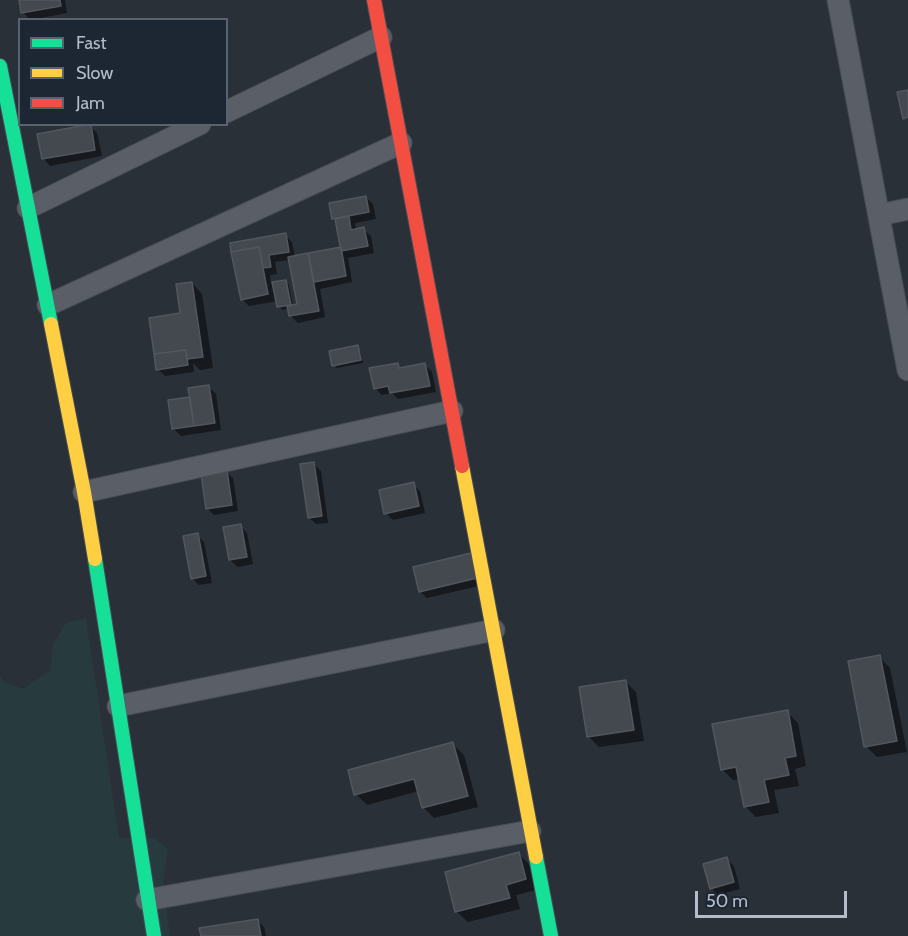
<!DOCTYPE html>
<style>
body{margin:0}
#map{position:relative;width:908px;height:936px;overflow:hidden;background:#2a3038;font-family:Cabin,sans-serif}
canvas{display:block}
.legend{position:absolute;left:18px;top:18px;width:210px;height:108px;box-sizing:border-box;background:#1d2633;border:2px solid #59626f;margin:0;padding:8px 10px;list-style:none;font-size:18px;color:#b4bcc9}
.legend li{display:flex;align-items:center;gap:12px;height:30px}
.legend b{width:30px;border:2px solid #59626f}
.scale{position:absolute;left:695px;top:891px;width:152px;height:27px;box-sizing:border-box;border:3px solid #b4bcc9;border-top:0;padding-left:8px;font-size:18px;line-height:21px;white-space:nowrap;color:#b4bcc9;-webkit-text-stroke:4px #1d2633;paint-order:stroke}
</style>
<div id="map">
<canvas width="908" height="936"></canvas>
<ul class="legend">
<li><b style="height:8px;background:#16e098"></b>Fast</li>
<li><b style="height:8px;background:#ffcf43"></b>Slow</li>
<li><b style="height:8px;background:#f24e42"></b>Jam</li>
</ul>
<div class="scale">50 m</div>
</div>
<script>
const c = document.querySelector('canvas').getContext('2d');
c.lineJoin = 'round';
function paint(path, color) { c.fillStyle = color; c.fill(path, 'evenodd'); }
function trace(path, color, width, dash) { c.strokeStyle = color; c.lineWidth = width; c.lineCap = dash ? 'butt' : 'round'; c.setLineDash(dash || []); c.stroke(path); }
const green = new Path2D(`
 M86,618L119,838H155L168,850L163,881L170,936H0V676L4,682L23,689L50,671L53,644L66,623Z`);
const shadow = new Path2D(`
 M20,0H65L67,13L30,20L23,12Z
 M90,126L97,133L102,156L50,166L43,158Z
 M366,197L373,204L376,219L355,223L356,230L363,229L371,236L374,253L348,258L352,282L320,289L325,317L298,323L291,316L289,308L282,310L278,301L249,306L242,299L231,245L285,235L292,242L295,257L342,248L338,223L333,219ZM290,260L299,305L293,306L289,285L285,281L271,284L270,275L277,274L275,262Z
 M192,283L202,294L213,368L200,370L193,363L194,372L165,376L158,369L182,315Z
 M357,347L360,350L363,363L337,368L334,365Z
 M397,364L402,369L425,365L432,372L436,392L398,399L392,393L382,395L375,388Z
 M209,387L216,394L221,430L181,436L174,429L191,399Z
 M314,464L321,471L328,523L316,524L309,517Z
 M226,471L233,478L238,511L214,515L207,508Z
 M413,484L420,491L425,513L393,520L386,513Z
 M240,526L247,533L253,564L238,567L230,560Z
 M197,535L204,542L212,583L199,585L192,578Z
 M470,555L483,585L427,598L420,591Z
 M879,657L890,668L907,752L877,757L866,746Z
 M626,682L636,692L644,741L599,747L588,736Z
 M787,712L798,723L806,766L795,769L799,786L774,790L779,813L756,817L745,806L740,779L733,780L722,769Z
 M453,744L464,755L478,807L434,818L423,807L419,791L367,805L356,794Z
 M519,854L530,865L536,890L516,895L520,909L468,922L457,912L446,873Z
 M727,859L734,866L740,889L718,895L711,888Z
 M257,920L264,927L266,936H202Z`);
const building = new Path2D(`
 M19,0H60L61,6L21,13Z
 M908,90V117L903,119L897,92Z
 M91,124L95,150L42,159L37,134Z
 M366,196L369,212L332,219L329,203Z
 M349,216L351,230L364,227L368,246L341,251L335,219Z
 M286,233L289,252L269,255L271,267L263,268L259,247L231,252L230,243Z
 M259,247L268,294L241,300L231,252Z
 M341,247L346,276L314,282L308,253Z
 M308,253L319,311L289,316L287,306L297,304L288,257Z
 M286,280L291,305L277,307L272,282Z
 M192,282L203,357L187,359L186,350L154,354L149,318L180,313L176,284Z
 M358,345L361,360L332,366L329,351Z
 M186,350L188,365L156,370L154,354Z
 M398,363L399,368L425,363L430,386L390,393L388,386L374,389L369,368Z
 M209,385L215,423L194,426L188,388Z
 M190,397L194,426L172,429L168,400Z
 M314,462L322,516L308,518L300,464Z
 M227,470L232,505L206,509L201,474Z
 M414,482L419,506L384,514L379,490Z
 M241,524L247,557L229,560L223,527Z
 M198,533L206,576L191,579L183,536Z
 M471,553L477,578L419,592L413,567Z
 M880,655L897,741L864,747L848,661Z
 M626,680L634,730L587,737L579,687Z
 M788,710L796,756L785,758L789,775L764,780L769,802L744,807L736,767L721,770L712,724Z
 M453,742L468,796L422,808L414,779L354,795L348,770Z
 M519,852L526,879L506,885L510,898L455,912L445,872Z
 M727,857L734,882L710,889L703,864Z
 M258,919L261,936H201L199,928Z`);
const street = new Path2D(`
 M838,0L908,370
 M226,112L381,37
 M28,208L200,124
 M879,215L908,209
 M48,305L401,143
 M84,492L452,411
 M118,706L494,630
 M147,900L530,831`);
const fast = new Path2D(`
 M0,66L51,324
 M95,559L154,936
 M536,857L551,936`);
const slow = new Path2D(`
 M51,324L84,492L95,559
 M462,466L536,857`);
const jam = new Path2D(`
 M374,0L462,466`);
paint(green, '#273a3e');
paint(shadow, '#0007');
paint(building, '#444950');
trace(building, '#52575f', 1.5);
trace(street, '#484c53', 23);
trace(fast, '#484c53', 16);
trace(slow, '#484c53', 16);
trace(jam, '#484c53', 16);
trace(street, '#5a5e66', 21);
trace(fast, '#16e098', 14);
trace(slow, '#ffcf43', 14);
trace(jam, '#f24e42', 14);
</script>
